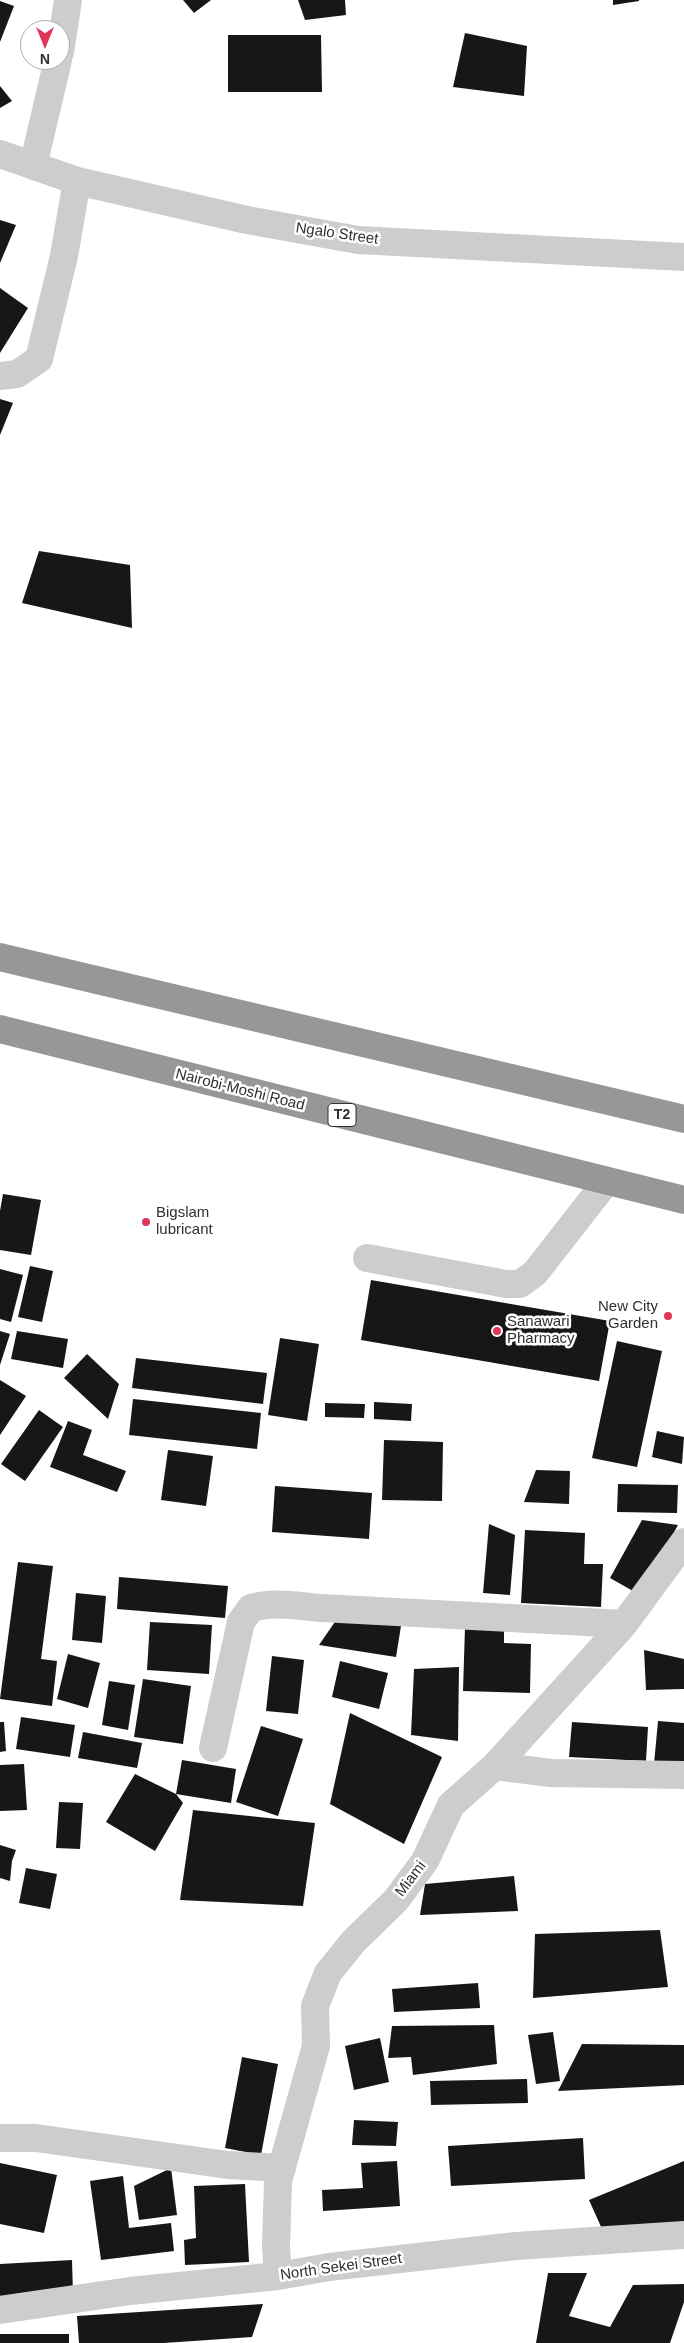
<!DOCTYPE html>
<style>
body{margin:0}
#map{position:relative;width:684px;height:2343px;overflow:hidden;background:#fff;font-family:Arial,sans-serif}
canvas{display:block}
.north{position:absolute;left:20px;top:20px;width:50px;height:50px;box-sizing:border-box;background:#fff;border:1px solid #acacac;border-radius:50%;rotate:180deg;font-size:14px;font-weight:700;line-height:20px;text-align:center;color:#303030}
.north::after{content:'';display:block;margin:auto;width:18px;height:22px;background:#e23659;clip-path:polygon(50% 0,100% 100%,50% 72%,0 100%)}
</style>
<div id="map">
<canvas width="684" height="2343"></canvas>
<div class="north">N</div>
</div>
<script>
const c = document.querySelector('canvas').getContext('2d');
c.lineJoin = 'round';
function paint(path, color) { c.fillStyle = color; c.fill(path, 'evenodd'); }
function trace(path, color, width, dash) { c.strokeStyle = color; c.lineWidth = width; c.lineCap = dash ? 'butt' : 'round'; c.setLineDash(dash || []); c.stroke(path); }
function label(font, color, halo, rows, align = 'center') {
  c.font = font + ' Arial,sans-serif'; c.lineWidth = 5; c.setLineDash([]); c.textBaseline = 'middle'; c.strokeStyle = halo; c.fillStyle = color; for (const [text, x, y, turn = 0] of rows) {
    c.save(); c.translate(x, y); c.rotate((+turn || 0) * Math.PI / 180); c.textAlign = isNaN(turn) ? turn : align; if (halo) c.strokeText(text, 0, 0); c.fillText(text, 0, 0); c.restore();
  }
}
const building = new Path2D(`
 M183,0H211L194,13Z
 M298,0H345L346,15L305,20Z
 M613,0H639V1L613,5Z
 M0,1L14,6L0,42Z
 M465,33L527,46L524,96L453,87Z
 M228,35H321L322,92H228Z
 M0,86L12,101L0,108Z
 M0,220L16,225L0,263Z
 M0,288L28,308L0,353Z
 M0,399L13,403L0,435Z
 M39,551L130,565L132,628L22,603Z
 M3,1194L41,1200L31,1255L0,1250V1211Z
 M30,1266L53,1271L42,1322L18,1317Z
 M0,1269L23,1275L11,1322L0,1319Z
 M371,1280L610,1321L599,1381L361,1340Z
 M0,1331L10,1334L0,1365Z
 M17,1331L68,1339L63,1368L11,1359Z
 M280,1338L319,1344L307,1421L268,1415Z
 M617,1341L662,1351L637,1467L592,1458Z
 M87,1354L119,1384L108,1419L64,1378Z
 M136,1358L267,1373L263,1404L132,1388Z
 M0,1380L26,1396L0,1435Z
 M133,1399L261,1413L257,1449L129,1435Z
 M374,1402L412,1404L411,1421L374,1419Z
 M325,1403L365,1404L364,1418L325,1417Z
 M39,1410L63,1427L25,1481L1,1464Z
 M68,1421L92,1430L83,1455L126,1471L117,1492L50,1467Z
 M657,1431L684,1437L682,1464L652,1457Z
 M384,1440L443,1442L442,1501L382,1500Z
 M168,1450L213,1456L206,1506L161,1500Z
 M536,1470L570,1471L569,1504L524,1502Z
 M618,1484L678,1485L677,1513L617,1512Z
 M275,1486L372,1493L369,1539L272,1532Z
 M642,1520L678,1525L640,1595L610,1578Z
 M489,1524L515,1535L510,1595L483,1593Z
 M525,1530L585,1533L584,1564H603L601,1607L521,1603Z
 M18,1562L53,1566L41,1659L57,1661L52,1706L0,1699Z
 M119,1577L228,1586L225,1618L117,1609Z
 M76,1593L106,1596L102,1643L72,1640Z
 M339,1616L401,1626L396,1657L319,1645Z
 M150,1622L212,1625L209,1674L147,1670Z
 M465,1627L504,1628V1643L531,1644L530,1693L463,1691Z
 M644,1650L684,1659V1689L646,1690Z
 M68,1654L100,1663L88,1708L57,1699Z
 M272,1656L304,1660L298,1714L266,1711Z
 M340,1661L388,1673L379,1709L332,1697Z
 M459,1667L458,1741L411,1735L414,1669Z
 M143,1679L191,1686L183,1744L134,1737Z
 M109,1681L135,1685L128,1730L102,1725Z
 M350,1713L442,1757L404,1844L330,1804Z
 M21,1717L75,1725L70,1757L16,1749Z
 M658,1721L684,1723V1766L654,1764Z
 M0,1722H4L6,1751L0,1752Z
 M572,1722L648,1727L646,1761L569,1757Z
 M261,1726L303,1739L278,1816L236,1802Z
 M83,1732L142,1743L137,1768L78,1758Z
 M182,1760L236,1769L231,1803L176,1794Z
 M24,1764L27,1810L0,1811V1765Z
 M135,1774L176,1794L183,1803L155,1851L106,1822Z
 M59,1802L83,1803L80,1849L56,1848Z
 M193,1810L315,1823L303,1906L180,1900Z
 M0,1845L16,1850L12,1861L10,1881L0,1878Z
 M26,1868L57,1874L50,1909L19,1903Z
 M514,1876L518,1911L420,1915L425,1884Z
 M660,1930L668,1987L533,1998L535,1934Z
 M478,1983L480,2008L394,2012L392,1989Z
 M494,2025L497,2064L413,2075L411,2057L388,2058L392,2026Z
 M553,2032L560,2081L536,2084L528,2035Z
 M380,2038L389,2082L354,2090L345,2046Z
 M582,2044L684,2045V2085L558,2091Z
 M242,2057L278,2064L261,2155L225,2148Z
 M527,2079L528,2103L431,2105L430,2081Z
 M354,2120L398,2122L396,2146L352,2145Z
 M583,2138L585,2179L451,2186L448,2146Z
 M397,2161L400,2206L323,2211L322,2190L363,2188L361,2163Z
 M684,2161V2224L602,2229L589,2200Z
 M0,2163L57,2175L44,2233L0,2224Z
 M171,2168L177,2215L139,2220L134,2186Z
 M123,2176L129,2228L171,2223L174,2251L101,2260L90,2181Z
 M245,2184L249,2262L185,2265L184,2240L196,2238L194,2186Z
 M72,2260L73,2294L0,2298V2264Z
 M548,2273H587L569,2316L610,2327L633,2285L684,2284V2302L670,2343H536Z
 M263,2304L252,2337L164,2343H79L77,2316Z
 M0,2334H69V2343H0Z`);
const minor = new Path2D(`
 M60,52L68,0
 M0,154L77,181L247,220L358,240L684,257
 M33,166L58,60
 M0,376L17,374L39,359L64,256L77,181
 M367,1258L506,1284H520L535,1273L606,1182
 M213,1748L241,1622L251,1608C274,1601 298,1606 321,1608L624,1624
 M495,1766L551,1773L684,1775
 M0,2138H36L228,2165L282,2168
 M278,2276L276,2246L278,2181L316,2046L315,2006L328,1973L353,1942L396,1900L425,1861L451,1805L495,1766L624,1624L684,1542
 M0,2310L130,2291L278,2276L329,2267L516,2246L684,2235`);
const highway = new Path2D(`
 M0,957L684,1119
 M0,1029L684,1200`);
const markers = [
 [146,1222,5,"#e23659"],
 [668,1316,5,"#e23659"],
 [497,1331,5,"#e23659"]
];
const shields = [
 [342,1115,28]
];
const shieldNames = [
 ["T2",342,1115]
];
const streetNames = [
 ["Ngalo Street",337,234,8],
 ["Nairobi-Moshi Road",240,1090,14],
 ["Miami",411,1879,-53],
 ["North Sekei Street",341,2267,-8]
];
const poiNames = [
 ["Bigslam",156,1213],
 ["lubricant",156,1230],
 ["New City",658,1307,"right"],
 ["Garden",658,1324,"right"],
 ["Sanawari",507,1322],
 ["Pharmacy",507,1339]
];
paint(building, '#171717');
trace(minor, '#cdcdcd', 28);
trace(highway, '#979797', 28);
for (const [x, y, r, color] of markers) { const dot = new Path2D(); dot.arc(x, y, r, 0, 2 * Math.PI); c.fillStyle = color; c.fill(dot); trace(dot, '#fff', 2); }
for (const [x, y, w] of shields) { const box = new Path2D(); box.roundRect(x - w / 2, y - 11.5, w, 23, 4); c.fillStyle = '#fff'; c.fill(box); trace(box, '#303030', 1); }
label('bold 14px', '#303030', null, shieldNames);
label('15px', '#303030', '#fff', streetNames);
label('15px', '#303030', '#fff', poiNames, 'left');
</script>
